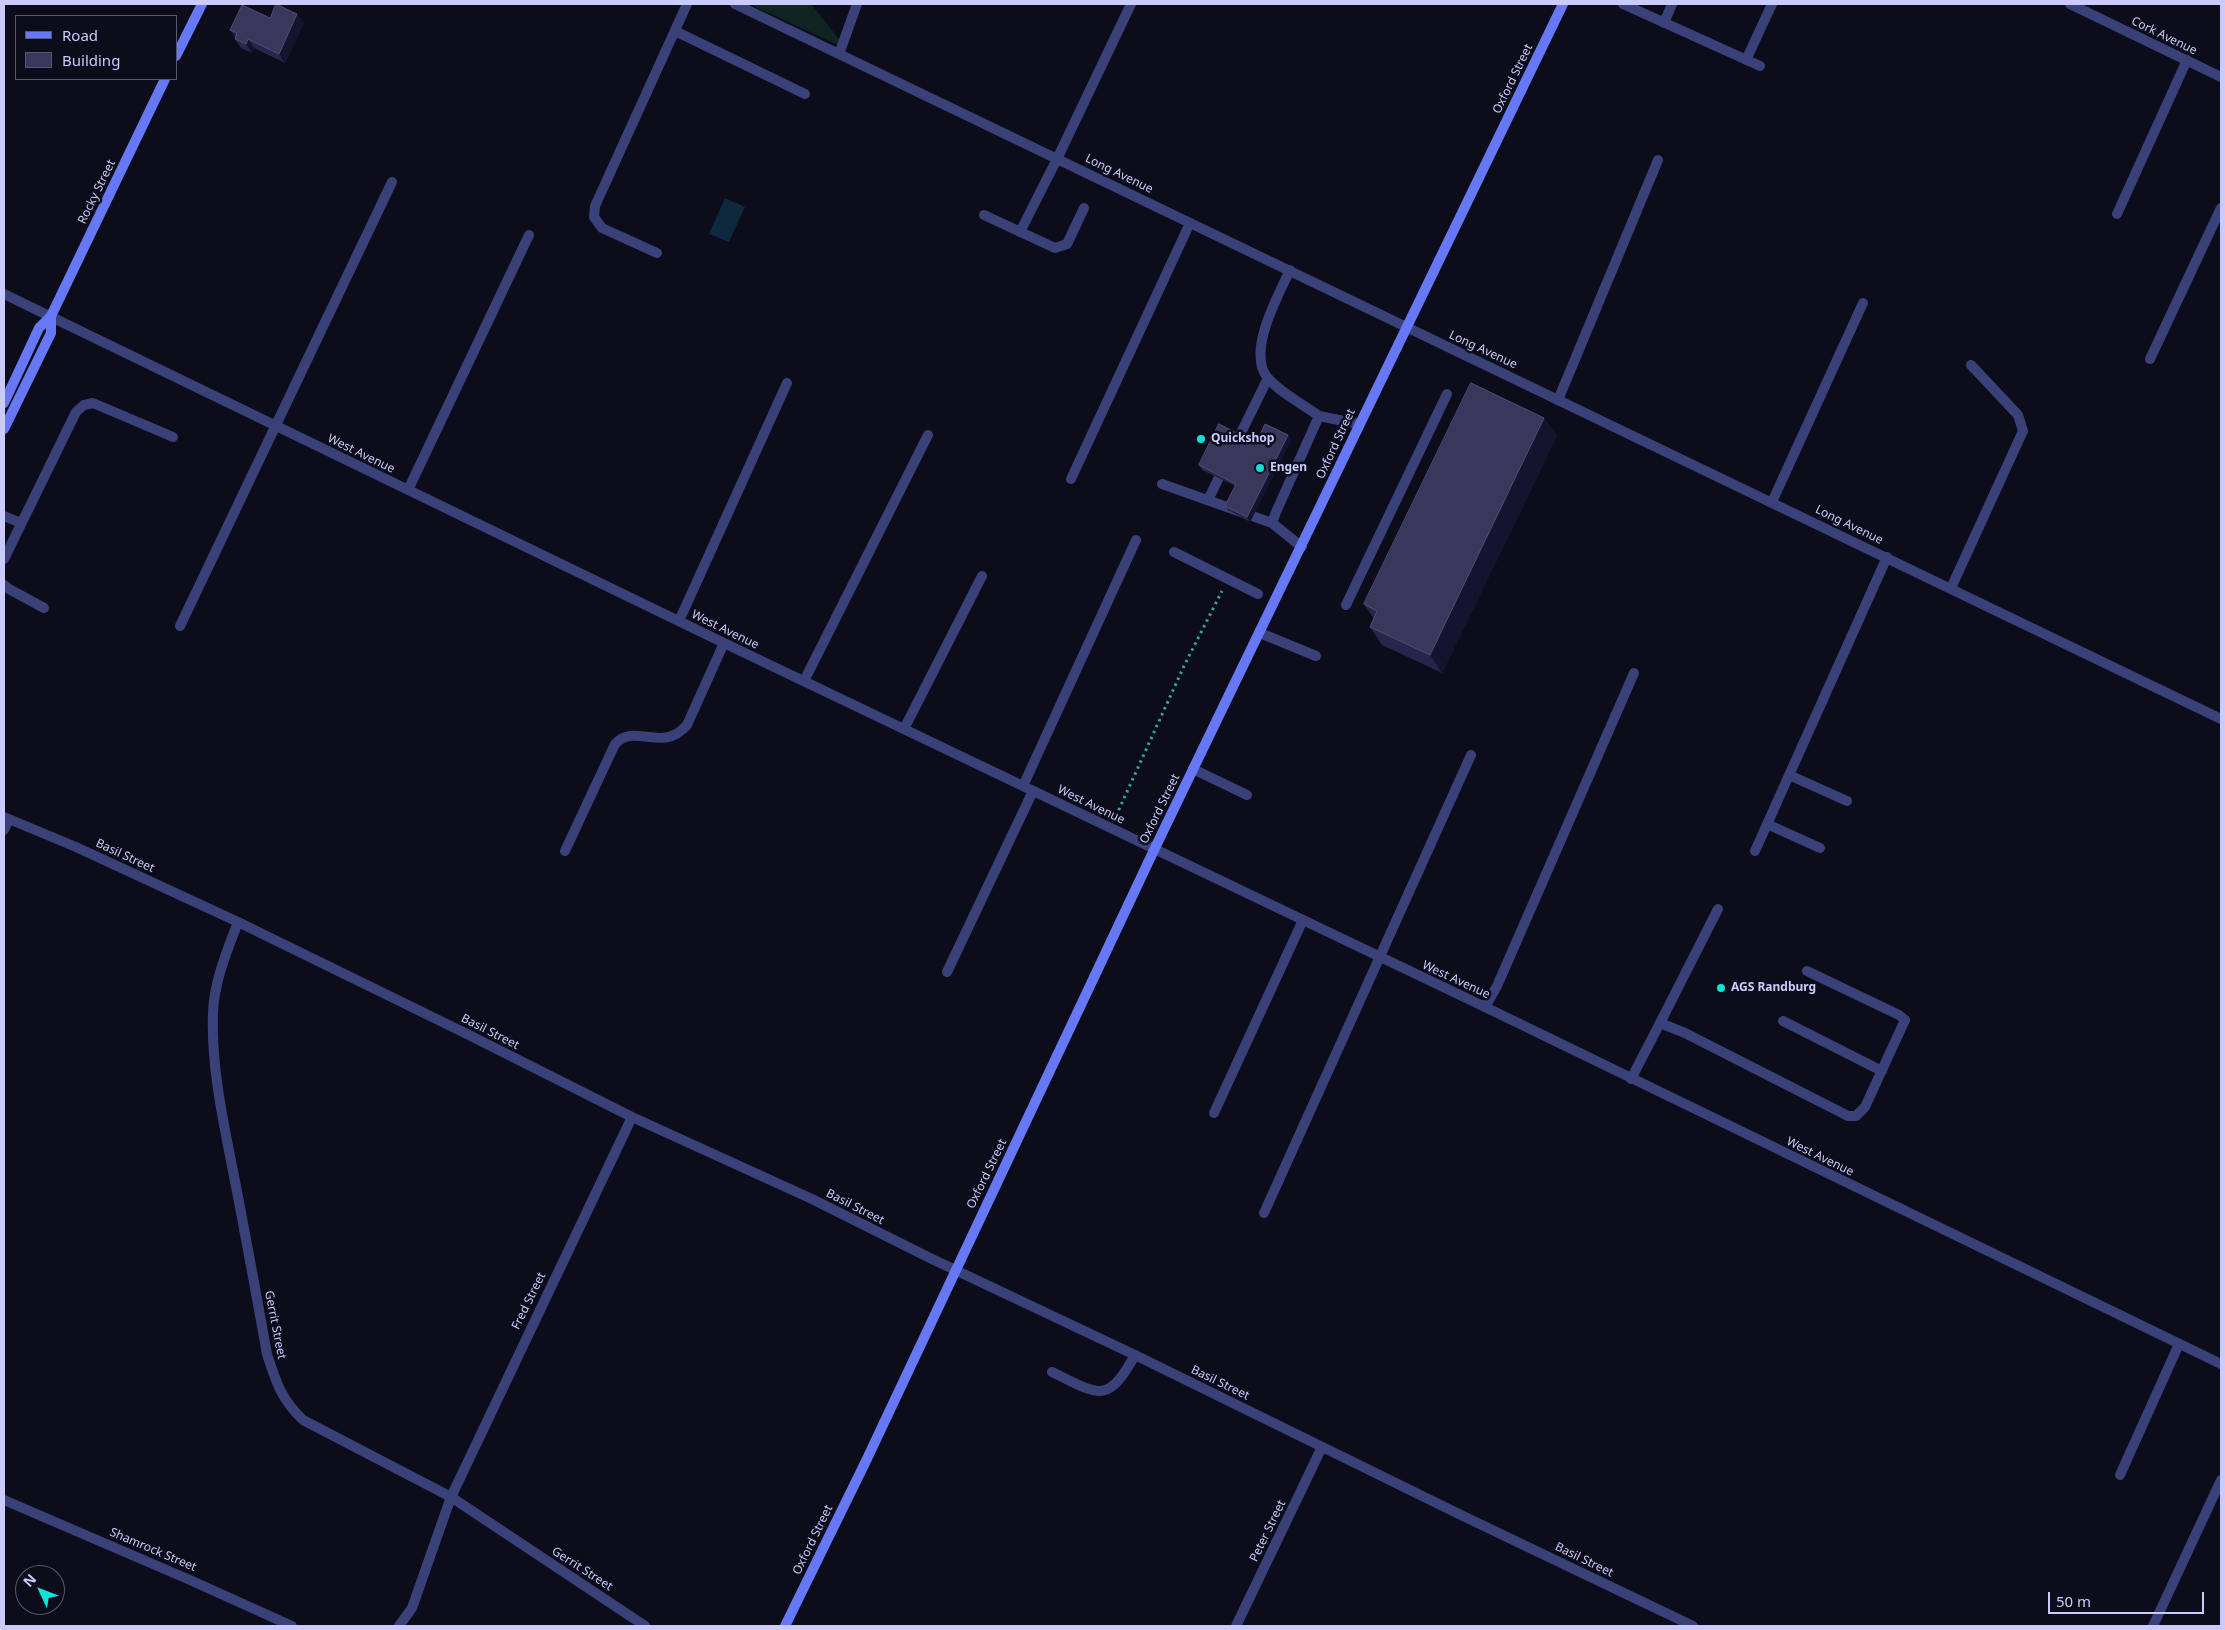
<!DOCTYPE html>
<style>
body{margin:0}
#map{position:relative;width:2225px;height:1630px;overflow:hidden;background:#0c0c1b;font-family:"Noto Sans",sans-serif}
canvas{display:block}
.frame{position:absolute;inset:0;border:5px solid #cacbfc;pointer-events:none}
.legend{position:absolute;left:15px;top:15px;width:162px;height:65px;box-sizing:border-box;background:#0c0c1b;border:1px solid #585875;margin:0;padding:6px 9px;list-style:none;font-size:15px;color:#cacbfc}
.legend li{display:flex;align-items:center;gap:10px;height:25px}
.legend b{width:25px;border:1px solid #585875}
.north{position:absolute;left:15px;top:1565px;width:50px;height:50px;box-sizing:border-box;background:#0c0c1b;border:1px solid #585875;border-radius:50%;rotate:313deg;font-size:14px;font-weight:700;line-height:20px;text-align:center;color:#cacbfc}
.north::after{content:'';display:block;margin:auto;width:18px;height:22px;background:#0de4d9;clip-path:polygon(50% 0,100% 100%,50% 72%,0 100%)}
.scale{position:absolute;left:2048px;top:1592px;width:156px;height:22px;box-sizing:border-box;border:2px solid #cacbfc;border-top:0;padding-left:6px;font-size:15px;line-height:18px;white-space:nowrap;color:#cacbfc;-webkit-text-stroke:4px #0c0c1b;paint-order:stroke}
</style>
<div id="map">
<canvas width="2225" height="1630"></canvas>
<div class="frame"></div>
<ul class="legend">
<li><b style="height:6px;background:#6678f6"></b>Road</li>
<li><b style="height:14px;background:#39375c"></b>Building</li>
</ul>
<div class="north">N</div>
<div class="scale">50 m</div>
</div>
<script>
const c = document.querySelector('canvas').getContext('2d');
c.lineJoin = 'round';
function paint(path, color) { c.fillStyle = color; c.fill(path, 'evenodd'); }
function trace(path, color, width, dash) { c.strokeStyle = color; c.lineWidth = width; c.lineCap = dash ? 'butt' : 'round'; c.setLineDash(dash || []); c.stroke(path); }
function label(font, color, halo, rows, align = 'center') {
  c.font = font + ' "Noto Sans",sans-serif'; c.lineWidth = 5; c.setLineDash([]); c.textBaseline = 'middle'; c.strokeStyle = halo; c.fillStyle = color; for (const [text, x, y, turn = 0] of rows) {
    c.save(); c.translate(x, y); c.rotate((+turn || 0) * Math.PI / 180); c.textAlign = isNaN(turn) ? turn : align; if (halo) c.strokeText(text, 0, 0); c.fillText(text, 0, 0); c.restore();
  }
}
const green = new Path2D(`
 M749,4H811L847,49Z`);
const water = new Path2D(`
 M725,198L745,207L729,242L709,234Z`);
const path = new Path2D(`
 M1116,816L1184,666L1222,591`);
const lane = new Path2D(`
 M1623,4L1760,66
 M1664,23L1672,4
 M1746,60L1772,4
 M2117,214L2187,60
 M984,215L1055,248L1067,244L1084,208
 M1020,232L1057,159
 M1290,270C1278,296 1247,351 1267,377C1280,393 1303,404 1319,416
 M1558,400L1658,160
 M1235,445L1268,378
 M1071,479L1190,223
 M1162,484L1272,523
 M1208,500L1224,467
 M4,516L21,523
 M1302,547L1272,523L1276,512L1319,416L1359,424
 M1174,552L1258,594
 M4,559L76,412L84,405L93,403L173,437
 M4,585L9,589L44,608
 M1951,588L2023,431L2018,415L1971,365
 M1346,605L1447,394
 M1260,633L1316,656
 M804,681L928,435
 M904,729L982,576
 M1193,769L1247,795
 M1789,775L1847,801
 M1023,786L1136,540
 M1767,824L1820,848
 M1755,851L1887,557
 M947,972L1033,791
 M1485,1007L1497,986L1634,673
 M1783,1021L1882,1071
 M1660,1023L1718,909
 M1631,1079L1660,1023L1685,1033L1848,1116H1856L1865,1107L1905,1020L1899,1015L1807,971
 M1214,1113L1303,920
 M1052,1372C1098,1394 1107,1406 1135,1355
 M2120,1475L2179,1344`);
const street = new Path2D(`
 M735,4L2221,719
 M2070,4L2221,77
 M675,31L805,94
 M839,54L857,4
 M1057,159L1131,4
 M657,253L602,228L594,217L595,206L687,4
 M4,294L724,643L1485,1007L2221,1364
 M2150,359L2221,208
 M408,490L529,235
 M1772,502L1863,303
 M679,621L787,383
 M180,626L392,182
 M4,817L76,847L238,922L467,1034L632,1117L812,1199L932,1259L1135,1355L1463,1516L1693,1626
 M4,830L9,819
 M565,851L615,744C635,722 662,754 687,725L724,643
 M238,922C227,951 214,982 213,1013C211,1066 223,1120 233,1171C245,1232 256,1293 267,1354C276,1382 281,1399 303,1420L451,1497L645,1626
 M1264,1213L1471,755
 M4,1500L190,1580L292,1626
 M399,1626L412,1608L451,1497L632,1117
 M1236,1626L1322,1447
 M2153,1626L2221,1480`);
const secondary = new Path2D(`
 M176,56L202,4
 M4,403L39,328L51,316L165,79
 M4,429L51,333V316
 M785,1626L865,1463L1154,850L1563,4`);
const wall = new Path2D(`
 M297,14L304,23L285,63L254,48L252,53L241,48L235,39V37L230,30L270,18Z
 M1544,418L1557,436L1442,673L1382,645L1370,627L1374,619L1364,604Z
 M1288,435L1291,440L1250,522L1228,510L1225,506L1235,486L1202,470L1199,465L1256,443Z`);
const shadedWall = new Path2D(`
 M297,14L304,23L285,63L279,54Z
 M248,39L254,48L252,53L246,44Z
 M1544,418L1557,436L1442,673L1430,655Z
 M1288,435L1291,440L1250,522L1247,517Z`);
const building = new Path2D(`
 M276,4L297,14L279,54L248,39L246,44L235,39L237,33L230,30L242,5L270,18Z
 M1471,383L1544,418L1430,655L1370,627L1377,611L1364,604Z
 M1219,424L1256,443L1265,424L1288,435L1247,517L1225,506L1236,484L1199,465Z`);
const markers = [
 [1201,439,5,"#0de4d9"],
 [1260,468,5,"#0de4d9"],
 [1721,988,5,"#0de4d9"]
];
const streetNames = [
 ["Cork Avenue",2164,36,26],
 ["Oxford Street",1513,79,-64],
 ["Long Avenue",1119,174,26],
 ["Rocky Street",97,192,-64],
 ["Long Avenue",1483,350,25],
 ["Oxford Street",1336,444,-65],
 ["West Avenue",361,454,26],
 ["Long Avenue",1849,525,26],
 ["West Avenue",725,630,26],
 ["West Avenue",1091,805,26],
 ["Oxford Street",1160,809,-64],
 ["Basil Street",125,856,25],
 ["West Avenue",1456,980,25],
 ["Basil Street",490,1032,27],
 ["West Avenue",1820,1157,26],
 ["Oxford Street",987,1174,-64],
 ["Basil Street",855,1207,27],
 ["Fred Street",529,1301,-64],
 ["Gerrit Street",275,1325,79],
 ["Basil Street",1220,1383,26],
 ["Peter Street",1268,1531,-64],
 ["Oxford Street",813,1540,-64],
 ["Shamrock Street",153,1550,23],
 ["Basil Street",1584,1560,26],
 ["Gerrit Street",582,1569,33]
];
const poiNames = [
 ["Quickshop",1211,439],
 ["Engen",1270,468],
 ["AGS Randburg",1731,988]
];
paint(green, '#102521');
paint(water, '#0e283e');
trace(path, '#33a68e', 3, [2.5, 4]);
trace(lane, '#3a4178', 10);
trace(street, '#3a4178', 10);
trace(secondary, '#6678f6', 10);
paint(wall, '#272549');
paint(shadedWall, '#15142e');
paint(building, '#39375c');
trace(building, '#504e75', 1);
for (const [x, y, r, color] of markers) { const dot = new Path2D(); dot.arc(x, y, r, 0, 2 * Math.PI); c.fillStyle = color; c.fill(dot); trace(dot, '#0c0c1b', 2); }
label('12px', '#cacbfc', '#0c0c1b', streetNames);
label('bold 12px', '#cacbfc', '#0c0c1b', poiNames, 'left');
</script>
